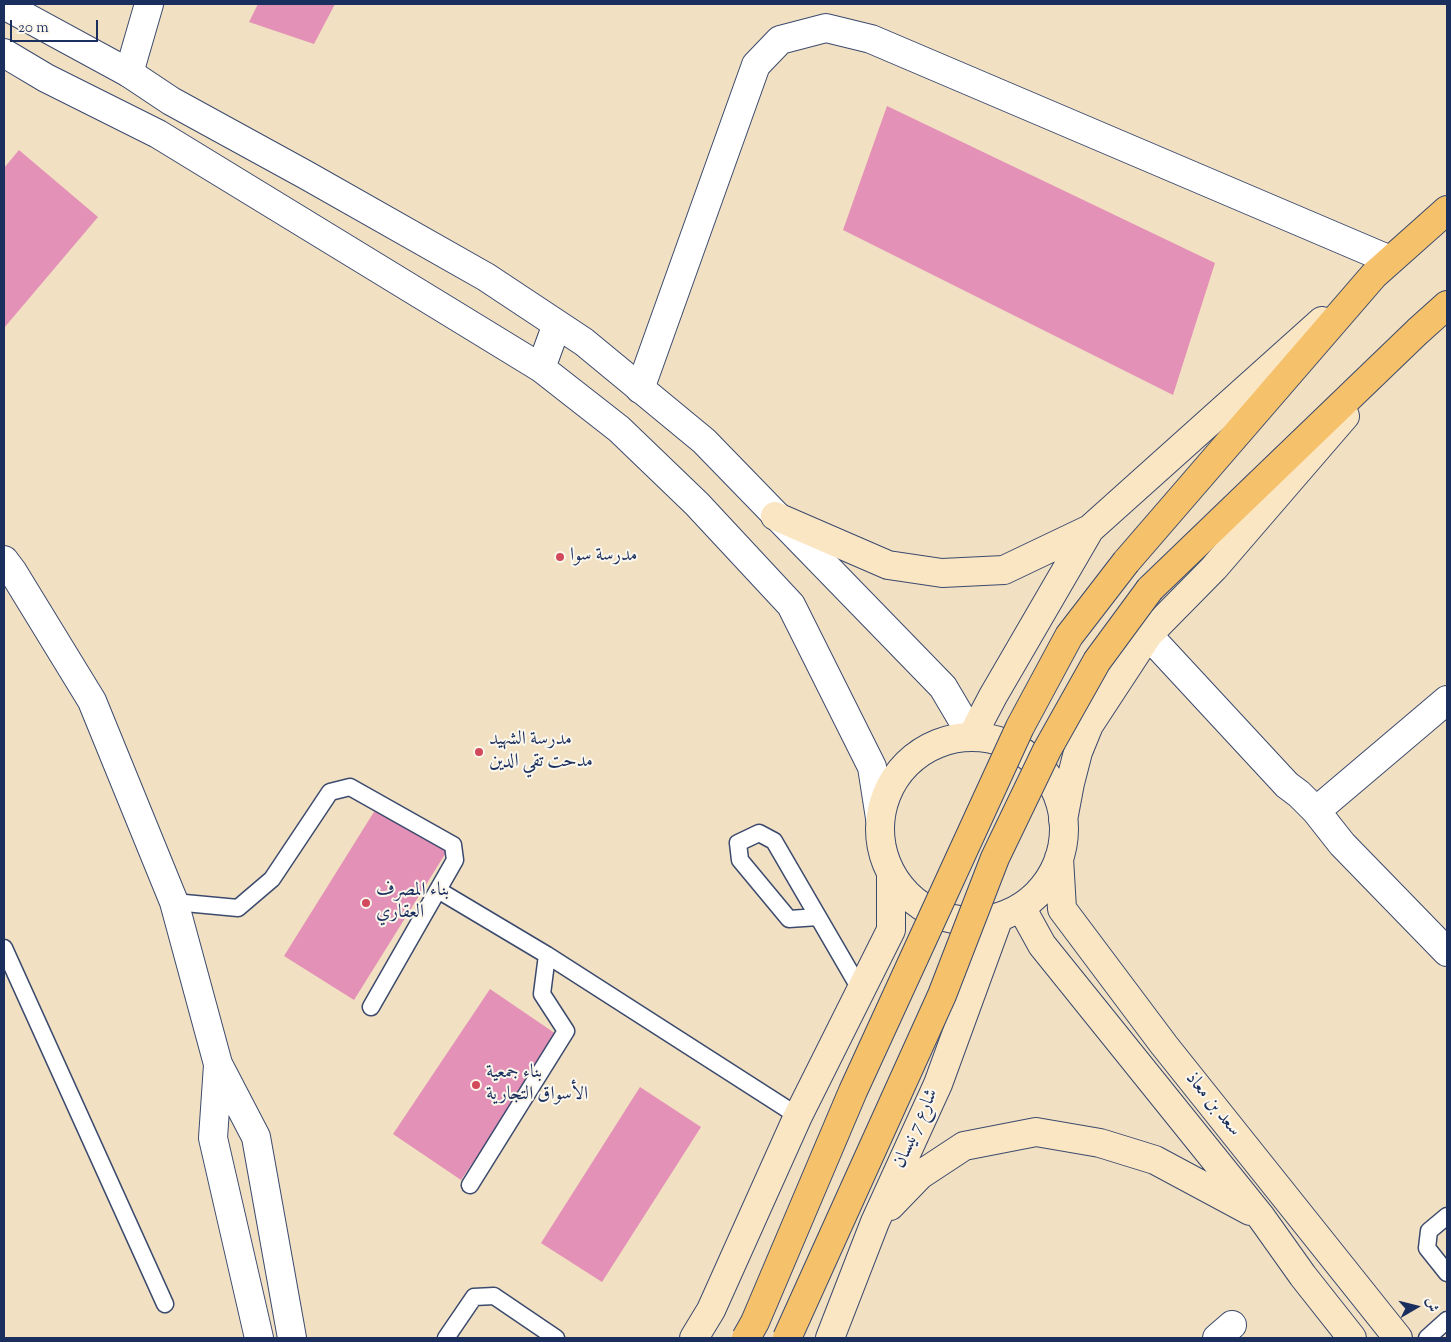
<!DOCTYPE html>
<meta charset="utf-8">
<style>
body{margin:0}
#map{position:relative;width:1451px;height:1342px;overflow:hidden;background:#f2e0c3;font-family:"Sorts Mill Goudy",Amiri,serif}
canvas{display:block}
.frame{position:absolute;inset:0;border:5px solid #1b2f5e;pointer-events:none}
.north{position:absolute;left:1391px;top:1282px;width:50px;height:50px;-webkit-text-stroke:4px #fbf7ec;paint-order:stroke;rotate:82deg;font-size:14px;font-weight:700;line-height:20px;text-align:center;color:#1b2f5e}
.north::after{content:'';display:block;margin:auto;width:18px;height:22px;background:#1b2f5e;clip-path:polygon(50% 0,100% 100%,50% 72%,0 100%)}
.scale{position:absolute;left:10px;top:20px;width:88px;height:22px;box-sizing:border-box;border:2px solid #1b2f5e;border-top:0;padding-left:6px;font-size:15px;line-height:18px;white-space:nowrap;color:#1b2f5e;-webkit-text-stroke:4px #fbf7ec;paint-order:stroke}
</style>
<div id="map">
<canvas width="1451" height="1342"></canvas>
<div class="frame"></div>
<div class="north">ش</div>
<div class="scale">20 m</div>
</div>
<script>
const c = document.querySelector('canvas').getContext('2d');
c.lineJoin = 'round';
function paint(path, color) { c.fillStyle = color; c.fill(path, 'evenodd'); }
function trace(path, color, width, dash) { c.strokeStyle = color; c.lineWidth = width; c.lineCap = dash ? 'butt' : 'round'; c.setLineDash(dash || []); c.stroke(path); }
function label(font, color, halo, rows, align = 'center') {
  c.font = font + ' "Sorts Mill Goudy",Amiri,serif'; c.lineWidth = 4; c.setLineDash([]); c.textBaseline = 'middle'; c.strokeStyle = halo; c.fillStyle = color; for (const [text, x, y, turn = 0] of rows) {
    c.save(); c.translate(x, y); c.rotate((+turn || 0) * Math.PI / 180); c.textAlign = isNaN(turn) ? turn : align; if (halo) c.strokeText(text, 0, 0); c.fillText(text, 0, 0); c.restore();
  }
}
const building = new Path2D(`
 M258,4H335L314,44L249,22Z
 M887,106L1215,263L1173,395L843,230Z
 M19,150L98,217L4,328V168Z
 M377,807L447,851L354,1000L284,956Z
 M490,989L559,1036L461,1180L393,1134Z
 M640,1087L701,1127L602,1282L541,1243Z`);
const service = new Path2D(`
 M438,890L547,955L798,1116
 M174,902L238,908L272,879L330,792L350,787L453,845L455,860L371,1007
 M818,917L789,919L740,860L738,843L759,833L774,841L860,989
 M4,948L165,1304
 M470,1185L566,1031L542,994L547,955
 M1447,1216L1429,1231L1427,1248L1447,1273
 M446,1338L474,1297L494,1296L556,1338
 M1427,1338L1447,1320`);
const minor = new Path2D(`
 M129,73L149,4
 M640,389L756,65L780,40L826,28L871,39L1390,260
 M4,560L13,572L92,701L174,902L218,1064L256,1137L292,1338
 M1148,635L1287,785L1299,794L1316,811L1342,844L1447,952
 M1316,811L1447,700
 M218,1065L213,1138L259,1338
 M1217,1338L1232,1325`);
const tertiary = new Path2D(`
 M4,5L129,73L171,101L306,175L486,277L584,342L704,441L943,687L972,736
 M4,53L46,78L158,134L456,316L541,368L619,429L697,504L791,605L872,767L880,818
 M541,368L557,324`);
const secondary = new Path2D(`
 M775,516L888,565L942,573L1004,570L1090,529
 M972,736L993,696L1090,529L1322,321
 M880 829a92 92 0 1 1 184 0a92 92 0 1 1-184 0Z
 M1063,820L1070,783L1078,752L1089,725L1148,635L1214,568L1345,416
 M1059,858L1062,909L1164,1045L1398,1338
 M1021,907L1042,945L1261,1217L1303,1276L1352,1338
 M890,1206L920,1175L964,1146L1036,1132L1100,1143L1155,1160L1250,1211
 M694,1338L711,1310L798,1116L891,930V874
 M830,1338L875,1222L938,1084L999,917`);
const primary = new Path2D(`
 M1126,562L1374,275L1447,210
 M1150,589L1418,331L1447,305`);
const primaryBridge = new Path2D(`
 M746,1338L755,1322L853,1091L1020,727L1069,636L1126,562
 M787,1338L942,995L995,858L1047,750L1097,661L1150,589`);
const markers = [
 [560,557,5,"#d1495b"],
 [479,752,5,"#d1495b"],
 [366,903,5,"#d1495b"],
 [476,1085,5,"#d1495b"]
];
const poiNames = [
 ["مدرسة سوا",570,557],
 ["مدرسة الشهيد",489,741],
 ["مدحت تقي الدين",489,763],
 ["بناء المصرف",376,892],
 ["العقاري",376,914],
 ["بناء جمعية",486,1074],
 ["الأسواق التجارية",486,1096]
];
const streetNames = [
 ["سعد بن معاذ",1212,1105,51],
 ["شارع 7 نيسان",917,1129,-66]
];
paint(building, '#e391b7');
trace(service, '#3b4a6d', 19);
trace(minor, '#3b4a6d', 30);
trace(tertiary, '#3b4a6d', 30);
trace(secondary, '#3b4a6d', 30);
trace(primary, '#3b4a6d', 30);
trace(service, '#fff', 16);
trace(minor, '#fff', 28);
trace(tertiary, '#fff', 28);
trace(secondary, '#fbe6c4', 28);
trace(primary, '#f5c16b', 28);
trace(primaryBridge, '#3b4a6d', 30, []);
trace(primaryBridge, '#f5c16b', 28);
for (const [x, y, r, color] of markers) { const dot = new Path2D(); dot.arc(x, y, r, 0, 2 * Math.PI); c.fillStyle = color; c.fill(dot); trace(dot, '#fbf7ec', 2); }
label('19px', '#1b2f5e', '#fbf7ec', poiNames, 'left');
label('19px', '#1b2f5e', '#fbf7ec', streetNames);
</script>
